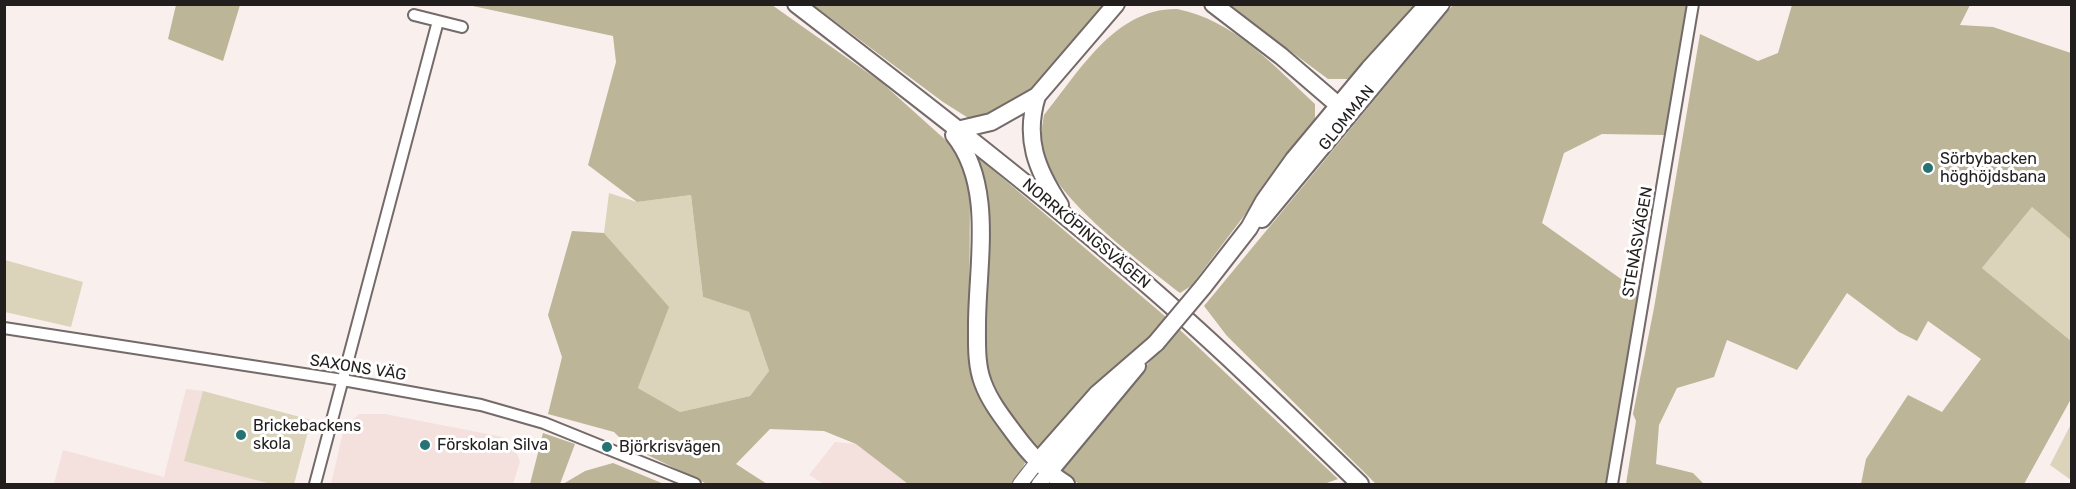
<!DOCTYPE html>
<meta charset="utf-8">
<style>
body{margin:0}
#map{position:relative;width:2076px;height:489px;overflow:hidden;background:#f9efed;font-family:Rubik,sans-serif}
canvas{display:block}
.frame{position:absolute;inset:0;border:6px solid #211e1d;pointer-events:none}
</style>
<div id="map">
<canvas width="2076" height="489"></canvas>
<div class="frame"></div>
</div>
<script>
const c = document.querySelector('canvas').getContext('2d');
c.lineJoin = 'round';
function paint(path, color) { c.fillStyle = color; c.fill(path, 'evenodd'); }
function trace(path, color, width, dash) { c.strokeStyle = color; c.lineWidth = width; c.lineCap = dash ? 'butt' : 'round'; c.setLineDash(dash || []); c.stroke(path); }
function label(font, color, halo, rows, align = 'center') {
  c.font = font + ' Rubik,sans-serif'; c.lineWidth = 6; c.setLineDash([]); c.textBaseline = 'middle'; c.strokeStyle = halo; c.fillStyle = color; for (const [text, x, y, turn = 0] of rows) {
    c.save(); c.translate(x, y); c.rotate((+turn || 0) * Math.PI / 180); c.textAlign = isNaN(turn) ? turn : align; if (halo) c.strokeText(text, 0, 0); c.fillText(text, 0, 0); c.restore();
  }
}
const built = new Path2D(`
 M186,389L203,391L311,420L294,484H54L63,450L164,477Z
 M359,414H385L503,437L517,454L520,462L513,484H331L344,428Z
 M835,442L856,444L908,484H824L809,475Z`);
const green = new Path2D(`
 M609,193L637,202L691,195L703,297L749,312L769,371L750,396L680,412L638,388L668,307L604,233Z
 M2032,207L2071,240V341L1982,268Z
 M5,260L83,282L71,327L5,312Z
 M203,391L311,420L294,484H271L184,461Z
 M2071,424V480L2050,465Z`);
const forest = new Path2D(`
 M176,5H240L223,61L168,39Z
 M468,5H772L881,82L950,144L961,160L970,193L969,348C972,373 977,393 991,414C1002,430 1020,444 1025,463L1014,484H908L856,444L824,431L770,429L736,464L767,484H707L627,445L614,432L548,414L562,357L548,315L572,231L604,233L669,307L638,388L680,412L750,396L769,371L749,312L703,297L691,195L637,202L588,165L616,62L613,36Z
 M813,5H1104L1038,83L1004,112L973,121L943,102Z
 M1228,5H1416L1350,79H1328Z
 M1453,5H1687L1665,135L1602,134L1564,153L1542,223L1638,291L1625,384L1606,484H1376L1227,336L1204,306Z
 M1792,5H1970L1960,25L1993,27L2071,53V240L2032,207L1982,268L2071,341V399L2024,484H1861L1866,459L1908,395L1942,412L1981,359L1928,321L1917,341L1899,332L1847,293L1797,370L1727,340L1714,377L1677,388L1659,425L1656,464L1693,473L1704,484H1626L1636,421L1633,414L1654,308L1700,34L1758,61L1778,53Z
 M1177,9C1234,20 1274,66 1315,104V122L1191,286L1180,293C1143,264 1062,204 1046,161C1040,146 1041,130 1044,115C1079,72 1115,8 1177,9Z
 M979,158L1166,317L1147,341L1041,452L1034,448C1009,413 989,390 983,347V186Z
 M1178,328L1338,479L1324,484H1079L1059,470Z
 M543,433L575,444L560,484H530Z
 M613,463L664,484H563L585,471Z`);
const minor = new Path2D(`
 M414,15L462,27
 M4,328L343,380L481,405L544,423L695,484
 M315,484L438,21
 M1612,484L1693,4`);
const tertiary = new Path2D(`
 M1020,484L1038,461
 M1039,484L1049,472`);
const secondary = new Path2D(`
 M796,4C909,91 1022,178 1130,270C1210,338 1285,411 1360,484
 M1213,4L1281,56L1345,111
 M1037,96C1024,138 1036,169 1060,205
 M957,130L991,122L1037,96L1116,4
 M954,135C995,186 977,264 977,325C977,344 976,365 983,383C990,402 1003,418 1014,433C1028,452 1046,472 1066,484
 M1262,219L1441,4
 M1203,287L1249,228L1264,201L1294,159L1369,69L1428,4
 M1038,461L1097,394L1156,343
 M1049,472L1137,366`);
const secondaryBridge = new Path2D(`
 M1156,343L1203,287`);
const markers = [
 [1928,168,6,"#277272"],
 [241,435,6,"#277272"],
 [425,445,6,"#277272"],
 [607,447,6,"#277272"]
];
const streetNames = [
 ["GLOMMAN",1347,118,-51],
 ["NORRKÖPINGSVÄGEN",1086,234,40],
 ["STENÅSVÄGEN",1638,242,-80],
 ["SAXONS VÄG",358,368,9]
];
const poiNames = [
 ["Sörbybacken",1940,159],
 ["höghöjdsbana",1940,177],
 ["Brickebackens",253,426],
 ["skola",253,444],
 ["Förskolan Silva",437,445],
 ["Björkrisvägen",619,447]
];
paint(built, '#f4e1de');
paint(green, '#dbd4bb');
paint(forest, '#bcb597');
trace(minor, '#736a69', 14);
trace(tertiary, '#736a69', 16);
trace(secondary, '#736a69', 20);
trace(minor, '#fff', 10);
trace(tertiary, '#fff', 14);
trace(secondary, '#fff', 16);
trace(secondaryBridge, '#736a69', 20, []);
trace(secondaryBridge, '#fff', 16);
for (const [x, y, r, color] of markers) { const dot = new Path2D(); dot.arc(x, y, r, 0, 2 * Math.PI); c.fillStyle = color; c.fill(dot); trace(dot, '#fff', 2); }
label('16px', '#211e1d', '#fff', streetNames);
label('16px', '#211e1d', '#fff', poiNames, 'left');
</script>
